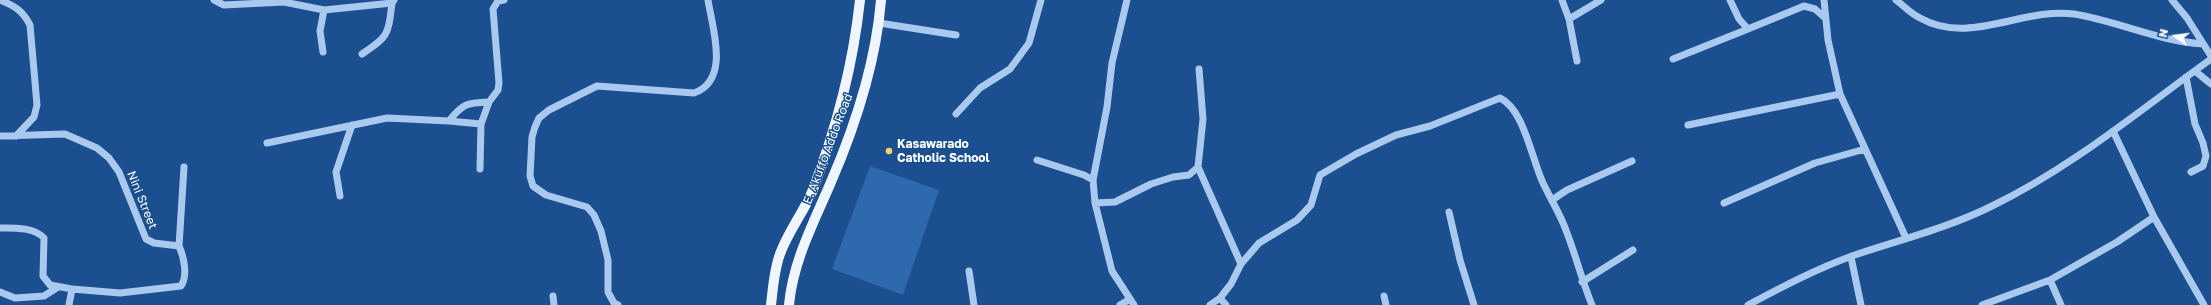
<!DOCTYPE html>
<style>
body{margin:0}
#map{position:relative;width:2211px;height:305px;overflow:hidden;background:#1b4f8f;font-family:"Golos Text",sans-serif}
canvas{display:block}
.north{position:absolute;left:2155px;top:16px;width:40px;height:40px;-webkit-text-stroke:3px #1b4f8f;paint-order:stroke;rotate:284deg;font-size:11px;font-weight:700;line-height:16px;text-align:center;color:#fff}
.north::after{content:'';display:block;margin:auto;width:14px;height:18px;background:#fff;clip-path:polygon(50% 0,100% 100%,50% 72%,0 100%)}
</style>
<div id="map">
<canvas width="2211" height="305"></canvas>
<div class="north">N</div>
</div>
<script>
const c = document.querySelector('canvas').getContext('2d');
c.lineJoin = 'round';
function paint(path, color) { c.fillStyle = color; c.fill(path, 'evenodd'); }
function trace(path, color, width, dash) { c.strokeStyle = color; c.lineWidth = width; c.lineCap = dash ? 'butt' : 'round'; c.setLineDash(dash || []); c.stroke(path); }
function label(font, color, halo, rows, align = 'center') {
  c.font = font + ' "Golos Text",sans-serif'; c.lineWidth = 3; c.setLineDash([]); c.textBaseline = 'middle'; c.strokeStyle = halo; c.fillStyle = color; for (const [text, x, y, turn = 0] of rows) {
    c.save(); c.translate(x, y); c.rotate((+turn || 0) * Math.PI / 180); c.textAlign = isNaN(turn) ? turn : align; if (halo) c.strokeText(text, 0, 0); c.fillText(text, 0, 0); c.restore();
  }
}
const green = new Path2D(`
 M870,166L939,190L903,295L832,269Z`);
const minor = new Path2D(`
 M0,0C15,6 23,11 30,25L37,105L34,117L16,136
 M214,0L224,5L284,2L324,10L392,3
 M1127,0L1112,63L1107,107L1093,180L1095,203L1112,271L1134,305
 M1562,0L1569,19L1577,61
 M1730,0L1739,19L1748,29L1804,6L1815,9L1825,18
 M1824,0L1828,40L1840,94L1906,238
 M1896,0C1904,6 1911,14 1920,18C1970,46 2022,7 2074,14C2118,21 2157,41 2203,44
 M2172,0L2187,18L2211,56
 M1569,19L1601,0
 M879,23L956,35
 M323,52L320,31L324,10
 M362,54C389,36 388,35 392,3L394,0
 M1673,59L1748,29
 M1199,69L1203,119L1198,167L1241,264
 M2195,71L2211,84
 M2186,77L2195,124L2203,143L2206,156L2203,166L2191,172
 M956,114L980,88L1010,69L1029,43L1041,0
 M449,121L481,124
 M1688,125L1840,94
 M2113,131L2154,217L2204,305
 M0,136L65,134L97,148L109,158L119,172L146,239L154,243L179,246
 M267,143L387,118L449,121C463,103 467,103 489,102L498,90L499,83L493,9L498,1L504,0
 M1037,160L1084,175L1093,180
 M480,169L481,124L489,102
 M340,196L336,172L352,125
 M1552,200L1567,190L1632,161
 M1095,203L1115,202L1151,184L1173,177L1189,175L1198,167
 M1724,203L1815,163L1865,149
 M1449,212L1460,260L1474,305
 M0,228C14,228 34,227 44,238L43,276L50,285L72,289L120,293L181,286C188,276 184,257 179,246L184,167
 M1851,257L1861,305
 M969,271L974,305
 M2050,280L2061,305
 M1582,282L1633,250
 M0,292L15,298L44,296L58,287
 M553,296L554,305
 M1384,296L1386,305
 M1220,298L1226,305
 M69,305L72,289
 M618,305L614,303L608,292V260L601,231L594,215L587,207L546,195L533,186L530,176L532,137L535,127L539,118L549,110L597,86L694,93C731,80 712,27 708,0
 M1120,305L1130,299
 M1210,305L1220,298L1231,284L1241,264L1259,243L1297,220L1311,205L1320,175L1356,154L1396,135L1430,126L1500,98C1524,109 1532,160 1543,183C1551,200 1561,215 1567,233C1576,256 1582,281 1592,305
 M1748,305C1782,287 1816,269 1852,256C1899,240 1948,228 1992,206C2071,168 2140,110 2211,59
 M1982,305L2050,280L2117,242L2154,217`);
const major = new Path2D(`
 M771,305C773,288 774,270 780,254C788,232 803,213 812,192C836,130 853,66 860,0
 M789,305C793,261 814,222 831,182C856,124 876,62 881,0`);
const markers = [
 [889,151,4,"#ffd166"]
];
const poiNames = [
 ["Kasawarado",897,144],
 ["Catholic School",897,158]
];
const streetNames = [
 ["E. Akuffo Addo Road",828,149,-69],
 ["Nini Street",142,200,68]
];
paint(green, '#2e69ad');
trace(minor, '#a9c9ee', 7);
trace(major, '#f0f6ff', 10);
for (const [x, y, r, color] of markers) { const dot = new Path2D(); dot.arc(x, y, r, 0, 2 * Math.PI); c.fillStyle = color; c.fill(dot); trace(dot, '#1b4f8f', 1.5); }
label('bold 12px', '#fff', '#1b4f8f', poiNames, 'left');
label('12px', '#fff', '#1b4f8f', streetNames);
</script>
